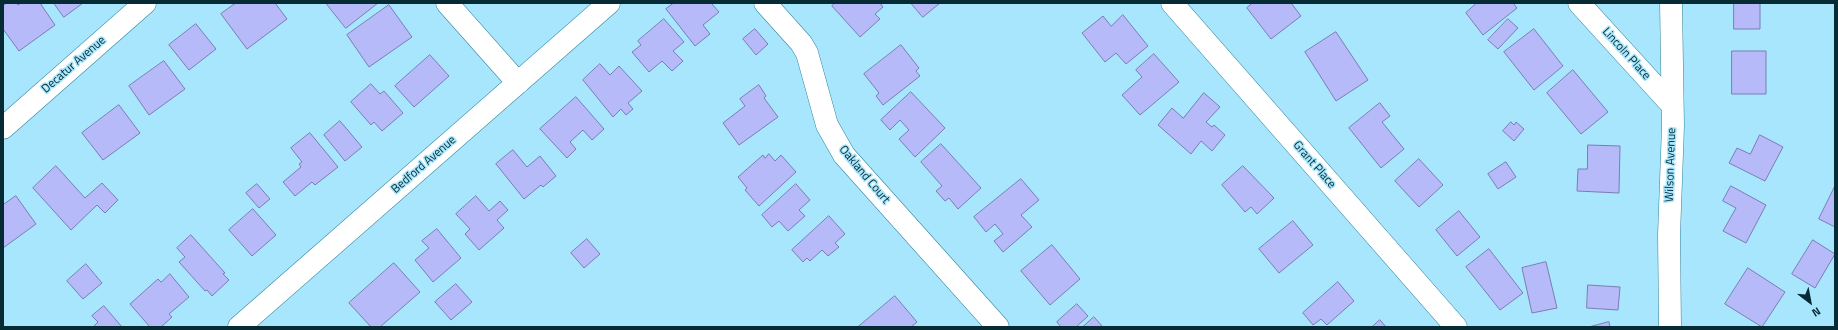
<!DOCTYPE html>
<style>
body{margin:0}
#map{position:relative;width:1838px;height:330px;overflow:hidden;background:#a7e6fc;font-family:"Titillium Web",sans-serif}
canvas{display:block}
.frame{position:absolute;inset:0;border:4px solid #072b35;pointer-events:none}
.north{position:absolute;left:1790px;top:282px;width:40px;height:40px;-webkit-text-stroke:3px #a7e6fc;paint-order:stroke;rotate:148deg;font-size:11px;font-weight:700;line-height:16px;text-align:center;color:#072b35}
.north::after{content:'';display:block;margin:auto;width:14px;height:18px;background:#072b35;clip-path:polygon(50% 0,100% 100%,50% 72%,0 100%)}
</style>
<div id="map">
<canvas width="1838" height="330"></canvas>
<div class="frame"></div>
<div class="north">N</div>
</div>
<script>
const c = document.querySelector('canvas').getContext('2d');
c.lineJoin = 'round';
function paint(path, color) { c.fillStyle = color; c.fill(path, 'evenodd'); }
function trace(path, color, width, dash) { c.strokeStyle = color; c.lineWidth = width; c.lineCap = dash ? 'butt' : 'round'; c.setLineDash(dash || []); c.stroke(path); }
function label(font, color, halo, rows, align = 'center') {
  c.font = font + ' "Titillium Web",sans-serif'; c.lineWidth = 3; c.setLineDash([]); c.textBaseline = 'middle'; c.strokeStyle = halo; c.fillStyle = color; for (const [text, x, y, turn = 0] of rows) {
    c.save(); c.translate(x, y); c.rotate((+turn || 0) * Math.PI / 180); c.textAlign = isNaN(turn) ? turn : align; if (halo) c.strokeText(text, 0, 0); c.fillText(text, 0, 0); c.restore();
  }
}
const building = new Path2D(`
 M7,3H16L18,5L21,3H40L55,25L19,51L3,29V6Z
 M54,3H83L64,17Z
 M236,3H275L287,19L247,49L221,14Z
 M326,3H378L346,28Z
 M674,3H711L719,12L703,25L710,34L695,46L666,9Z
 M835,3H880L883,7L875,14L880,19L860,37L832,6Z
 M911,3H940L923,17Z
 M1253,3H1291L1301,16L1271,39L1247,8Z
 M1477,3H1513L1517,8L1483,35L1466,13Z
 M1734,3H1760V29H1734Z
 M389,5L412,37L369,67L347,35Z
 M1123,15L1148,46L1126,64L1116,53L1105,62L1082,33L1103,16L1111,26Z
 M664,19L684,42L673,51L683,61L672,71L662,61L649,72L632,52L641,45L638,41Z
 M1508,19L1518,28L1498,49L1488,40Z
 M196,24L216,49L189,70L169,45Z
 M755,29L768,44L756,55L743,39Z
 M1534,29L1563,66L1534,90L1504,52Z
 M1336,32L1368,80L1336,101L1305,52Z
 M901,45L919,68L916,71L920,76L883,105L876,96L879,93L864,74Z
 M1732,51H1766V94H1732Z
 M1154,54L1179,82L1140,115L1122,95L1142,77L1136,70Z
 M430,55L449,76L414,107L395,86Z
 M164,61L185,89L149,115L129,86Z
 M600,64L610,75L619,66L642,91L628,103L633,109L626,115L621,109L613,117L583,80Z
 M1573,70L1608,112L1581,134L1547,93Z
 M371,84L380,94L384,91L403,113L382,131L374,122L371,125L351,102Z
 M759,85L766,96L764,98L778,117L739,145L723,123L745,106L740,99Z
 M911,92L945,128L915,157L899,139L909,130L900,120L890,130L881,120Z
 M1204,93L1220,107L1206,122L1212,127L1214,125L1225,135L1212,151L1201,141L1191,154L1158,125L1172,108L1183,118Z
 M576,97L604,129L592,140L583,130L570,142L576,149L567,158L540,129Z
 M1380,103L1390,116L1382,122L1404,149L1381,168L1349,128Z
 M119,105L140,133L103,160L82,133Z
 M340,121L362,147L345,161L324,135Z
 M1511,122L1514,125L1516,122L1524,129L1514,141L1503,131Z
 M310,133L338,167L315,185L312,182L295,196L283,182L301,167L299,164L302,162L291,148Z
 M1760,135L1783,147L1765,181L1729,163L1737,148L1750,154Z
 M941,144L981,188L958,209L949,198L945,201L936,191L942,186L921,162Z
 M1588,145L1620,146L1619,193L1577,191L1578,169H1587Z
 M513,150L527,167L540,156L556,176L543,187L541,185L524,199L496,164Z
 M769,154L775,161L781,155L796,172L759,206L745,190L747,188L738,177L763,155L765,158Z
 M1419,159L1443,185L1419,207L1395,181Z
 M1506,162L1516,177L1498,189L1488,174Z
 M56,166L85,198L102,183L118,200L105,213L97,205L71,230L33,188Z
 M1243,166L1274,198L1257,214L1251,207L1245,212L1222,185Z
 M1021,179L1039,200L1021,215L1032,227L1003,252L994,241L1003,234L995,224L986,232L974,217Z
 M257,184L270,199L259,208L246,193Z
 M796,184L810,200L799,210L805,216L788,231L779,221L772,227L762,215Z
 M1731,186L1766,205L1746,243L1723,231L1736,208L1723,201Z
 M1835,186V227L1819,219Z
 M16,196L36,224L3,248V205Z
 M476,196L489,211L500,201L508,210L497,220L504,228L479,250L465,234L470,229L456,214Z
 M253,209L276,235L252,256L229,230Z
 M1459,211L1480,237L1457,256L1436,230Z
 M829,216L845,234L835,243L839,247L828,256L822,250L810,261L807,258L803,262L792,250Z
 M1293,221L1313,245L1279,273L1259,249Z
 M437,229L461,258L433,282L415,260L429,248L422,241Z
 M191,235L225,273L223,274L229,280L212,296L207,290L205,291L179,262L185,257L177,248Z
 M587,239L600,254L584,268L571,253Z
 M1813,240L1835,254L1815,288L1792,274Z
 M1052,245L1080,279L1050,305L1021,271Z
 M1489,249L1523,293L1500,310L1466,267Z
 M1546,262L1557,308L1532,313L1522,268Z
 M394,263L420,292L380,327H371L349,303Z
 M86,264L102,283L83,299L67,281Z
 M1748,268L1785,292L1762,327L1725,304Z
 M170,274L189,297L169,314L172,317L161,327H150L130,304L158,279L161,282Z
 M1338,282L1354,301L1327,325L1321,319L1313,325L1303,313Z
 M456,284L472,302L451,320L435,302Z
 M1588,285L1620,287L1618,310L1587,308Z
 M895,296L917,322L911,327H858Z
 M1077,304L1088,316L1076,327H1061L1057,322Z
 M104,306L122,327H93L98,322L92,316Z
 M1094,317L1103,327H1083Z
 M1380,320L1386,327H1372Z
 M1609,322L1610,327H1589Z`);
const street = new Path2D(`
 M447,3L518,83
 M765,3L801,43L807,53L827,125L844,155L998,327
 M1172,3L1456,327
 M1579,3L1672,105
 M3,128L145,3
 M239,327L609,3
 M1670,327L1669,235L1673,126L1671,3`);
const streetNames = [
 ["Lincoln Place",1626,54,48],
 ["Decatur Avenue",74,65,-41],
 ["Bedford Avenue",424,165,-41],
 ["Grant Place",1314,165,49],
 ["Wilson Avenue",1671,165,-88],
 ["Oakland Court",864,175,50]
];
paint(building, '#b7baf9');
trace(building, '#7a7cb6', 1);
trace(street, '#2f839c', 23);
trace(street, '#fff', 22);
label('12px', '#072b35', '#a7e6fc', streetNames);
</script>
